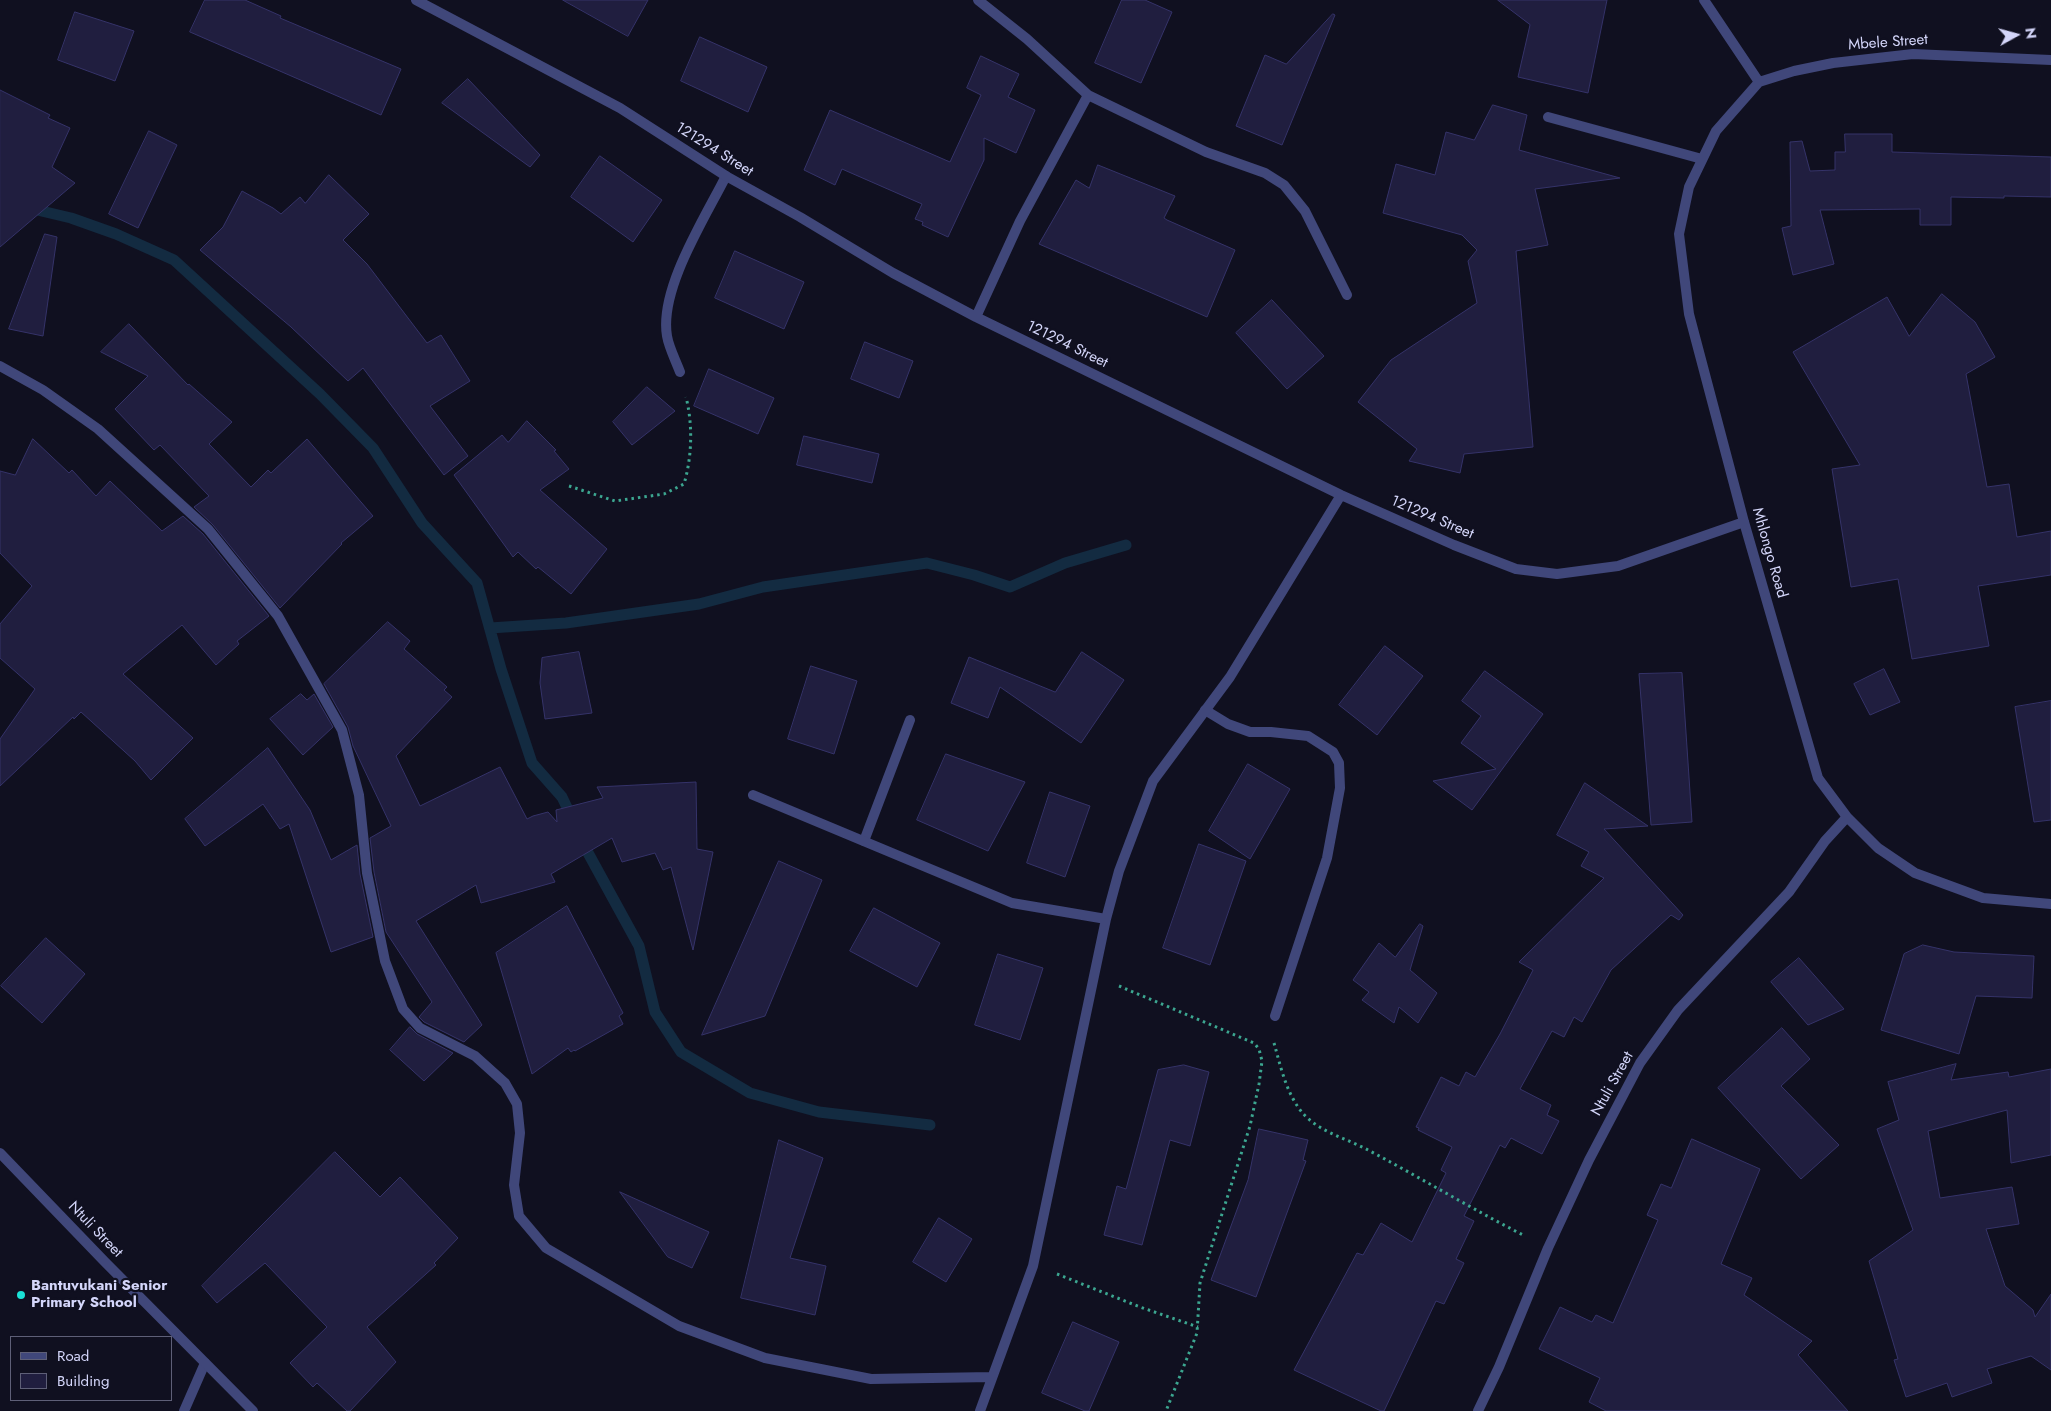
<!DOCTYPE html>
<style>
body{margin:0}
#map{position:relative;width:2051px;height:1411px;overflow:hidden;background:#101020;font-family:Jost,sans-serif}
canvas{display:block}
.legend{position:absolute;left:10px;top:1336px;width:162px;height:65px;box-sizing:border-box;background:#101020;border:1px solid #5e5f77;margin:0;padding:6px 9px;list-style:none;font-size:15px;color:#d4d6fa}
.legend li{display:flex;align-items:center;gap:10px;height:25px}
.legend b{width:25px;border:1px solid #5e5f77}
.north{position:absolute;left:1991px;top:10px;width:50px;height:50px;-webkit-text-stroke:4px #101020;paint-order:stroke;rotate:83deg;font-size:14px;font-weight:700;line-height:20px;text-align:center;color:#d4d6fa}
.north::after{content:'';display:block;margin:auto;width:18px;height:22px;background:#d4d6fa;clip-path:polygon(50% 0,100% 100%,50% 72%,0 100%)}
</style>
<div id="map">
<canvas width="2051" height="1411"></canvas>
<ul class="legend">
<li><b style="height:6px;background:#40477a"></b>Road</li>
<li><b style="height:14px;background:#201e3f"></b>Building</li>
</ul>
<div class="north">N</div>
</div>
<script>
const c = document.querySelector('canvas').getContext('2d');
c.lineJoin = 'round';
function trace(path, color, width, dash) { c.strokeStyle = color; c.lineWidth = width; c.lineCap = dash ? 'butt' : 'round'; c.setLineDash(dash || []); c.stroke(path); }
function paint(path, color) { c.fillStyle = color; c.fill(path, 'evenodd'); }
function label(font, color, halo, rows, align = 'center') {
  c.font = font + ' Jost,sans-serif'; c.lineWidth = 4.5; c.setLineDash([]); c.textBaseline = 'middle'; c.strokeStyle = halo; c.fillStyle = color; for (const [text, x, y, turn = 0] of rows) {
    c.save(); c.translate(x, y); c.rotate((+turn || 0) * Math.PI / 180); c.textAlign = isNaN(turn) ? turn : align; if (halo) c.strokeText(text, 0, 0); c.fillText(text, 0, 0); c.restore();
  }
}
const stream = new Path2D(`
 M30,206L33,209L71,218L116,234L174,260L320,394L373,448L422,523L477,583L501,669L532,763L562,797L573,820
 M490,628L566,623L699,604L763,587L927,563L974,575L1010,587L1065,563L1126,545
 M581,840L639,946L655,1012L681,1052L750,1093L819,1112L930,1125`);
const building = new Path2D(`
 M205,0H245L281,16L280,18L401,69L381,115L190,32Z
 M563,0H648L628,36Z
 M1122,0H1145L1172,12L1141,83L1095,63Z
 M1498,0H1607L1588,93L1518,77L1530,25Z
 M75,12L134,31L115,81L58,60Z
 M1333,14L1335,15L1282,145L1236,126L1265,55L1286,64Z
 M700,37L767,67L748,112L681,81Z
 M981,56L1019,74L1008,97L1035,110L1016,153L984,138V160L948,237L922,225L923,222L915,219L922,204L842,169L835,185L804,170L830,110L950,162L981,95L967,88Z
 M468,79L540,155L530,167L442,103Z
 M0,90L50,115L48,118L70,128L52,167L75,183L0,247Z
 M1493,105L1527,115L1519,150L1620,178L1535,189L1548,245L1516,251L1533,447L1464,454L1460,473L1409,461L1417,449L1358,402L1391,360L1477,303L1468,261L1477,250L1462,235L1383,213L1396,164L1435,175L1446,132L1474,140Z
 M149,131L177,145L138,228L109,214Z
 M1845,134H1892V152L2051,157V197L2004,196V198L1951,197V225H1920V209L1820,210L1834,264L1793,275L1782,228L1791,226L1790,142L1802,141L1810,171L1835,170V152H1845Z
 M600,156L662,200L633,242L571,197Z
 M1098,165L1175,196L1164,218L1167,220L1235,250L1207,317L1039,244L1076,180L1089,188Z
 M329,175L369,214L343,240L367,264L427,343L441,335L470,381L430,406L468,456L444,475L363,368L348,381L291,327L200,250L223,227L242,191L273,208L281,214L300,197L305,203Z
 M45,234L57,237L43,336L9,329Z
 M735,251L804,282L784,329L715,298Z
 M1942,294L1975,322L1995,357L1966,374L1987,487L2009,484L2017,537L2051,531V575L1978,586L1989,646L1912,659L1898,579L1851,587L1832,469L1860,465L1793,352L1887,297L1909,336Z
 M1272,300L1324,356L1287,389L1236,333Z
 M129,324L188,385L189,384L232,422L209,444L251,487L268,470L271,473L307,439L373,516L341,543L342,544L280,608L213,525L194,507L209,496L160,445L154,450L115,409L148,376L101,352Z
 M865,342L913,361L899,398L851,379Z
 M709,369L774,398L758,434L694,406Z
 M647,387L675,411L632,445L613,422Z
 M527,421L556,450L554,451L569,469L540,490L607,549L571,594L538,567L536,569L518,552L513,557L454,475L502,435L508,442Z
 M804,436L879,454L872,483L797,465Z
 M33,439L69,473L72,470L96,496L110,481L162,531L183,516L203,534L269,616L237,641L239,644L216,665L182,625L123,674L193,738L151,780L135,761L81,712L74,719L73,717L0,786V739L35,689L0,658V624L32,586L0,553V471L15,475Z
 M388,622L410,641L404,649L447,687L444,690L452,697L396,756L420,806L500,767L527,819L533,816L548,812L557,822L556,810L603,798L597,787L696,782L697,849L713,852L693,950L671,867L663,870L655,853L622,862L612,838L551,874L555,882L481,903L476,885L416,921L482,1025L464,1042L424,1022L419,1017L432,1002L386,932L374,872L370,838L391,826L353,746L348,727L324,684Z
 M1385,646L1423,676L1377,735L1339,705Z
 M579,652L592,713L545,719L540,683L542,658Z
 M1082,652L1124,680L1081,743L1000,687L988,718L951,703L969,657L1055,692Z
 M811,666L857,681L834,754L788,739Z
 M1884,669L1900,702L1870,715L1854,684Z
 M1485,671L1543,714L1472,810L1433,781L1496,769L1461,743L1481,716L1462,701Z
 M1682,673L1692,822L1651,825L1639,674Z
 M301,694L307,700L314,694L333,727L303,755L270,719Z
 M2051,701V820L2034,822L2015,707Z
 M268,748L310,810L331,860L357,845L360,874L373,937L331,952L289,824L280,829L263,804L205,846L185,819Z
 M946,754L1025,782L988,851L917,820Z
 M1248,764L1290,789L1250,859L1209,831Z
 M1585,783L1648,826L1604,829L1683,915L1679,920L1671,915L1611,970L1582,1022L1574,1017L1564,1037L1552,1031L1520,1089L1551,1105L1547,1115L1559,1121L1542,1154L1511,1138L1505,1148L1500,1145L1464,1216L1474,1221L1456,1259L1464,1263L1444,1304L1436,1301L1384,1411H1381L1294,1370L1357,1253L1363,1255L1381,1223L1412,1242L1446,1173L1441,1170L1452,1147L1418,1130L1419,1128L1416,1127L1441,1077L1459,1086L1466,1072L1475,1077L1500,1034L1533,970L1519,962L1604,878L1581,866L1589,852L1557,835Z
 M1050,792L1090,806L1065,877L1027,863Z
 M1199,844L1246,861L1210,965L1163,948Z
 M779,861L822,880L765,1016L702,1035Z
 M567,906L623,1013L619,1016L623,1024L575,1051L574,1050L571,1052L568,1048L532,1074L496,953Z
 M874,908L940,943L917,987L850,951Z
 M1420,924L1423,926L1410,970L1437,993L1418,1023L1399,1007L1394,1023L1362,1000L1369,992L1353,980L1379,943L1395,957Z
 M46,938L85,974L42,1023L1,986Z
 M1923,945L1954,952L2034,956L2032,998L1976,996L1959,1054L1881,1030L1904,954Z
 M998,954L1043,968L1020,1040L975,1025Z
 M1799,958L1844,1009L1808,1025L1771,982Z
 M410,1027L417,1034L453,1053L424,1081L390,1050Z
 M1782,1028L1810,1059L1781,1086L1839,1145L1801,1179L1718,1088Z
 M1956,1064L1951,1080L2008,1072L2009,1077L2051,1069V1155L2011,1163L2007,1110L1928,1131L1940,1198L2012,1187L2019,1224L1986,1229L2005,1286L2033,1310L2035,1317L2051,1294V1370L2031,1356L1987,1369L1992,1383L1952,1397L1947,1383L1906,1397L1894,1360L1898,1359L1869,1261L1913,1230L1877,1129L1899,1120L1888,1082Z
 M1184,1065L1209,1072L1190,1146L1170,1140L1142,1245L1104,1235L1117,1186L1126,1189L1158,1070Z
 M1259,1129L1308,1140L1303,1160L1306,1161L1256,1297L1211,1280L1248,1180Z
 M1692,1139L1760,1169L1721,1264L1752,1278L1744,1295L1812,1341L1798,1355L1848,1411H1606L1589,1402L1600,1378L1539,1349L1560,1307L1592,1322L1596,1315L1613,1323L1658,1220L1647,1215L1661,1184L1671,1188Z
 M779,1140L823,1158L790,1258L826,1266L815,1315L741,1298Z
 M335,1152L380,1197L400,1177L458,1238L434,1263L436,1265L367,1327L396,1362L350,1411H347L317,1383L313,1387L290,1363L327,1327L265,1263L217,1303L202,1286Z
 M620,1192L709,1232L692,1268L668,1257Z
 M939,1218L972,1239L946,1282L913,1262Z
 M1073,1322L1119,1342L1089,1411H1085L1042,1393Z`);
const path = new Path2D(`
 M569,486L615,501L664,494L684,484C692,457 693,425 686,397
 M1119,986L1254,1043L1259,1049L1262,1061L1259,1084L1250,1126L1200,1283L1197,1333L1166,1411
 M1274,1043C1280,1064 1285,1088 1298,1107C1314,1131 1344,1137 1368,1150C1421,1178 1472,1209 1525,1236
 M1057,1274L1140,1307L1198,1327`);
const service = new Path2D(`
 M1548,117L1702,159
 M680,372C676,361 669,348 667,336C659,289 705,218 726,176
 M1205,710L1228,724L1250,732H1271L1308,736L1333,752L1339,763L1340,788L1327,858L1275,1016
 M864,841L910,720
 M184,1411L205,1363`);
const minor = new Path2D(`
 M416,0L620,108L726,176L800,217L893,273L976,317L1341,495L1454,545L1516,569L1557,574L1618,566L1744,522
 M978,0L1027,39L1088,95L1206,152L1265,173L1284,185L1305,211L1347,295
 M1704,0L1759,82
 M1759,82L1716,131L1689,187L1679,234L1689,314L1744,522L1818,778L1847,817L1878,848L1915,873L1983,898L2051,904
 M1759,82L1794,71L1833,63L1913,54L2051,60
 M976,317L1020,221L1088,95
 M0,366L43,390L98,429L208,529L278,616L342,730L359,795L367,873L385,961L403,1009L420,1028L475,1056L505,1083L517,1104L520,1133L514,1185L519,1216L546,1248L679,1326L765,1358L871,1379L992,1377
 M753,795L1012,903L1106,919
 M0,1153L105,1262L253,1411
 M980,1411L1033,1266L1106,919L1119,871L1153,781L1230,677L1341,495
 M1478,1411L1499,1367L1548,1248L1589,1160L1640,1063L1678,1010L1789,892L1825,841L1847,817`);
const markers = [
 [21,1295,5,"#1ae1d6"]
];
const streetNames = [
 ["Mbele Street",1888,43,-4],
 ["121294 Street",714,150,32],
 ["121294 Street",1067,345,26],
 ["121294 Street",1432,518,23],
 ["Mhlongo Road",1769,553,74],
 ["Ntuli Street",1613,1084,-61],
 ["Ntuli Street",95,1230,46]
];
const poiNames = [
 ["Bantuvukani Senior",31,1286],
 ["Primary School",31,1303]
];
trace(stream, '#132b41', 11);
paint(building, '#201e3f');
trace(building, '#353369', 1);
trace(path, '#3ca690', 3, [2.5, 4]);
trace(service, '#40477a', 10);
trace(minor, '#40477a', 10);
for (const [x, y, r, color] of markers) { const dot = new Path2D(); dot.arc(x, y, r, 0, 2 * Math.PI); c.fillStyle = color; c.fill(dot); trace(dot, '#101020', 2); }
label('15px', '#d4d6fa', '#101020', streetNames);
label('bold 15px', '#d4d6fa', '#101020', poiNames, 'left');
</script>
